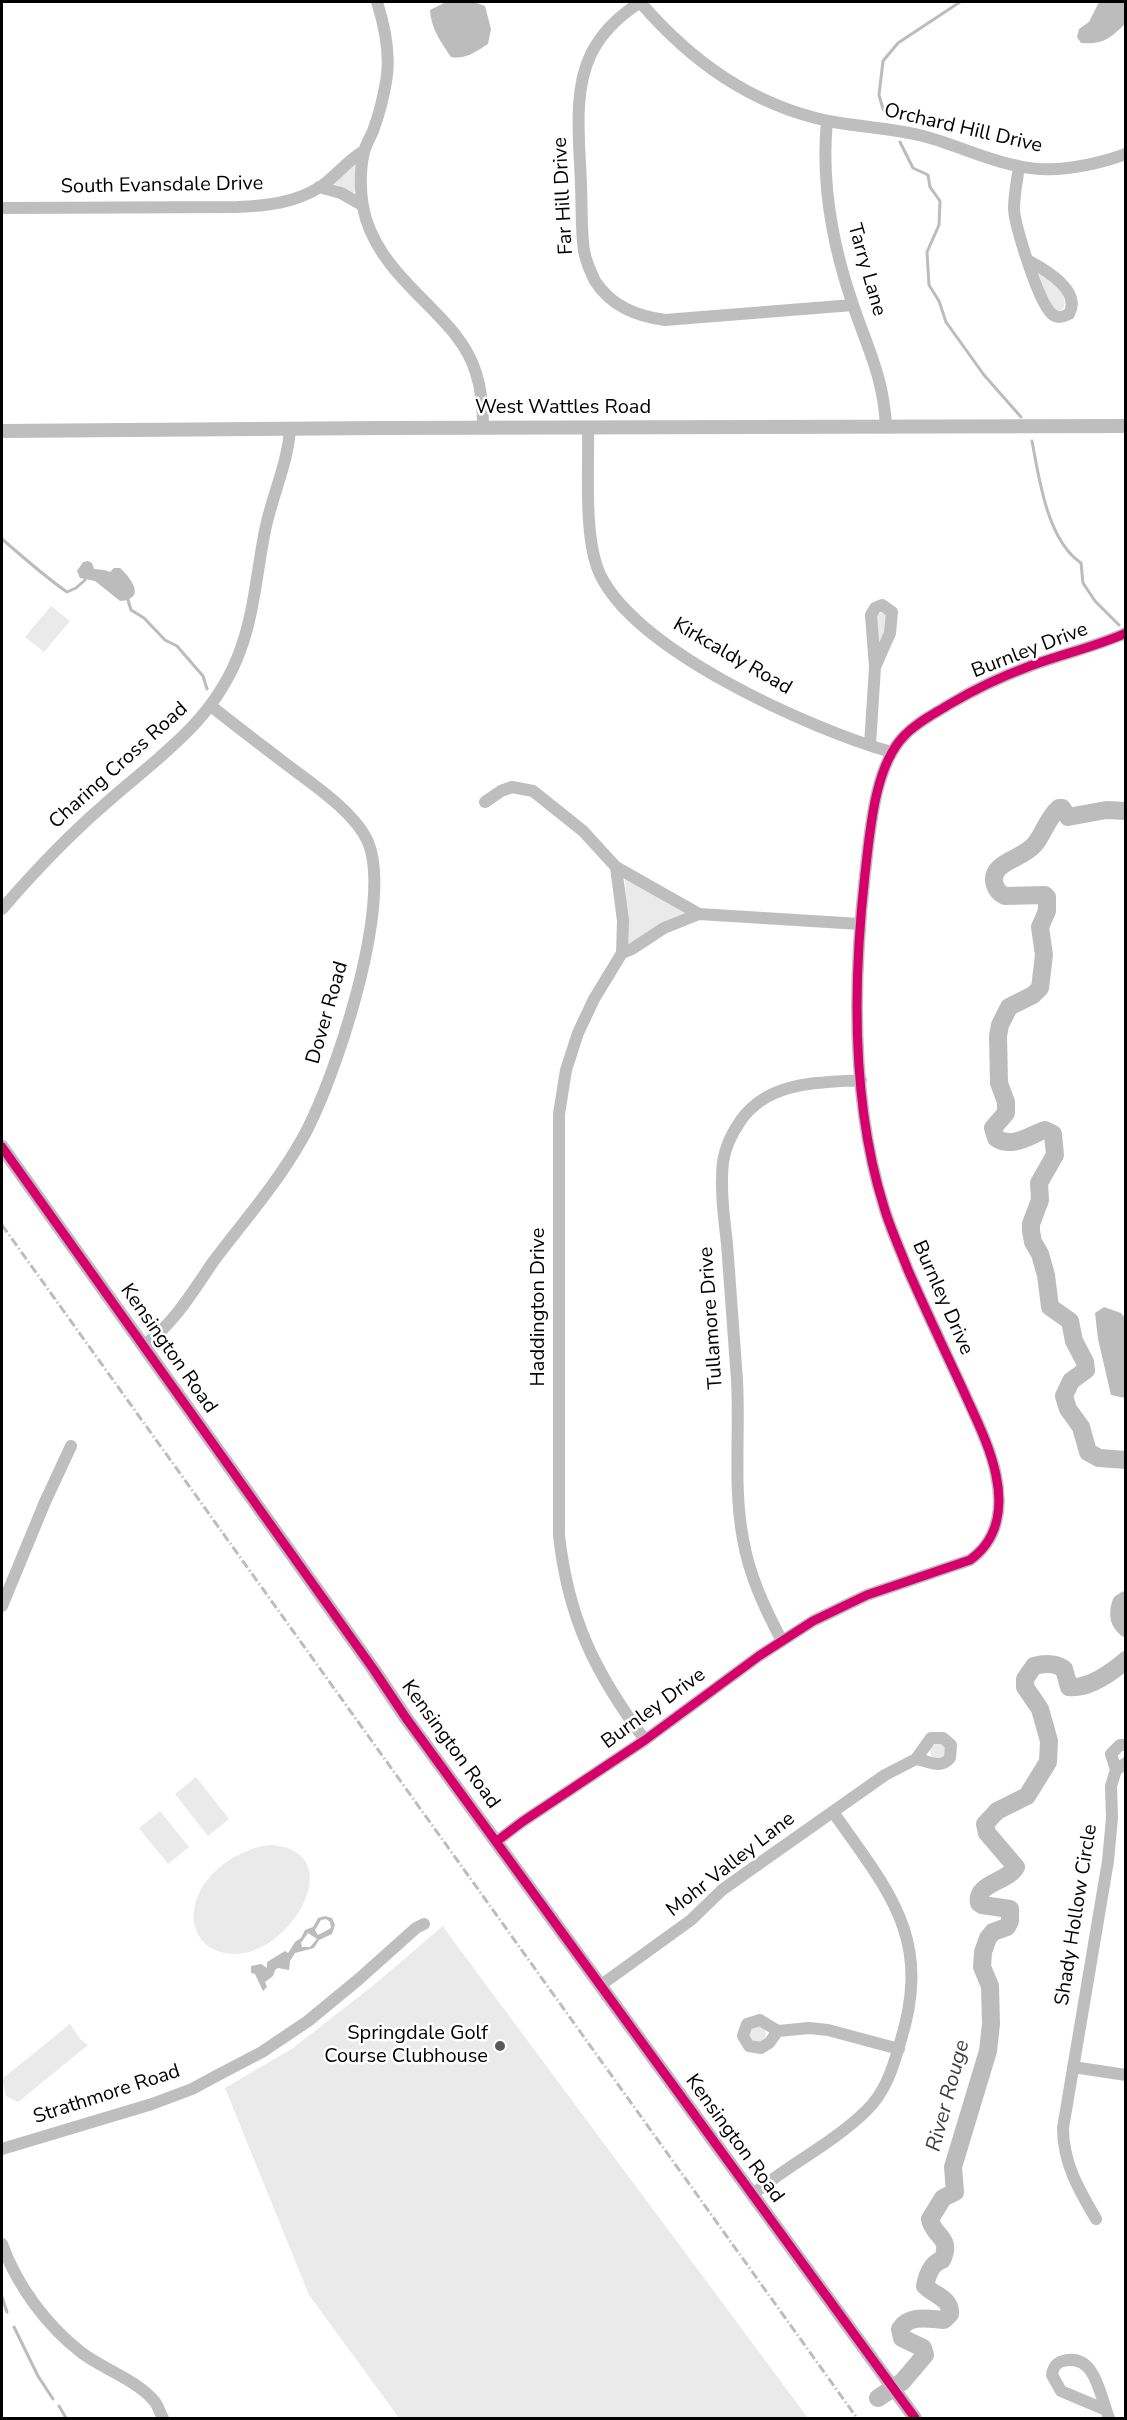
<!DOCTYPE html>
<style>
body{margin:0}
#map{position:relative;width:1127px;height:2420px;overflow:hidden;background:#fff;font-family:"Nunito Sans",sans-serif}
canvas{display:block}
.frame{position:absolute;inset:0;border:3px solid #000;pointer-events:none}
</style>
<div id="map">
<canvas width="1127" height="2420"></canvas>
<div class="frame"></div>
</div>
<script>
const c = document.querySelector('canvas').getContext('2d');
c.lineJoin = 'round';
function paint(path, color) { c.fillStyle = color; c.fill(path, 'evenodd'); }
function trace(path, color, width, dash) { c.strokeStyle = color; c.lineWidth = width; c.lineCap = dash ? 'butt' : 'round'; c.setLineDash(dash || []); c.stroke(path); }
function label(font, color, halo, rows, align = 'center') {
  c.font = font + ' "Nunito Sans",sans-serif'; c.lineWidth = 5; c.setLineDash([]); c.textBaseline = 'middle'; c.strokeStyle = halo; c.fillStyle = color; for (const [text, x, y, turn = 0] of rows) {
    c.save(); c.translate(x, y); c.rotate((+turn || 0) * Math.PI / 180); c.textAlign = isNaN(turn) ? turn : align; if (halo) c.strokeText(text, 0, 0); c.fillText(text, 0, 0); c.restore();
  }
}
const green = new Path2D(`
 M352,164H357L356,190L353,193L333,183Z
 M1038,272C1050,279 1071,294 1063,309L1056,311L1050,305Z
 M51,606L70,621L44,652L25,637Z
 M883,612L889,616L879,651L876,615Z
 M625,878L684,910L685,913L631,944H628Z
 M930 1751a8 8 0 1 1 16 0a8 8 0 1 1-16 0Z
 M196,1777L229,1819L208,1836L175,1794Z
 M160,1811L189,1847L168,1864L139,1828Z
 M271,1845C359,1851 279,1978 215,1950C203,1945 196,1934 194,1922C190,1881 235,1848 271,1845Z
 M443,1926L449,1935L808,2418H399L309,2295L225,2088L293,2048L370,1988Z
 M70,2024L80,2039L88,2045L18,2102L6,2096L2,2079Z
 M750 2034a8 8 0 1 1 16 0a8 8 0 1 1-16 0Z`);
const water = new Path2D(`
 M446,2H474L485,6L491,29L488,44C477,51 465,60 451,57C441,42 431,29 430,10Z
 M1099,2H1125V24C1110,38 1104,45 1081,43L1077,37L1079,29L1089,22Z
 M88,561L92,563L94,569C100,570 104,569 110,572L114,568H120C131,578 147,599 120,601L95,581L80,578L77,571L83,562Z
 M1104,1307L1121,1313L1125,1318V1398L1111,1395L1098,1339L1095,1313Z
 M325,1916L332,1918L335,1925L332,1934L319,1940L314,1948L295,1953L290,1961L289,1970L278,1968L275,1970L273,1976L265,1982L267,1987L263,1991L255,1974L251,1973V1966L261,1964L267,1968V1962L285,1951L288,1953L295,1942L301,1938L305,1930L313,1927L318,1918ZM326,1919L330,1922L331,1928L318,1935L315,1930L321,1920ZM308,1933L317,1939L310,1947H302L301,1943Z`);
const stream = new Path2D(`
 M888,118L883,109L879,95L883,61L898,43L960,2
 M900,142L913,168L928,175L930,187L940,201L939,225L927,252L929,285L939,301L946,322L984,375L1021,417
 M1032,441C1039,478 1047,540 1081,563L1083,583L1095,601L1119,625
 M2,539C23,557 44,576 67,592L76,588L85,580
 M128,600L131,610L144,618L165,640L177,646L203,676L207,689
 M1125,641L1126,642
 M2,2297L7,2312
 M14,2327L38,2376L53,2399
 M59,2406L66,2418`);
const river = new Path2D(`
 M1126,811L1106,810L1068,817L1062,808H1059C1048,817 1044,833 1035,844C1025,856 1008,859 999,868C990,877 994,891 1005,896L1045,895L1047,897V911L1040,927L1044,955L1040,988L1033,995L1009,1007L1000,1025L998,1036L999,1083L1006,1102V1113L993,1128L996,1138C1012,1149 1030,1135 1045,1130L1053,1134L1055,1155L1039,1183L1040,1200L1031,1224V1231L1033,1242L1040,1254L1046,1275L1050,1307L1070,1321L1074,1341L1085,1362L1086,1370L1071,1381L1064,1396L1068,1409L1081,1427L1088,1452L1099,1458L1126,1460
 M1126,1600L1121,1603C1118,1612 1118,1621 1126,1628
 M878,2398L902,2382L925,2355L923,2348L902,2338L900,2329C910,2314 929,2319 944,2320L950,2314C951,2298 935,2296 925,2286C927,2276 931,2263 942,2260C953,2237 933,2237 930,2219L943,2198L955,2192L953,2167L988,2051L991,2024L990,1986L982,1967L983,1952L988,1938L993,1932L1007,1927L1010,1921V1909L982,1905L979,1903C975,1883 1008,1882 1016,1867L987,1833L985,1824L997,1811L1027,1796L1048,1762L1049,1741L1040,1709L1025,1687V1679L1034,1666C1045,1663 1055,1663 1064,1669L1069,1687C1088,1689 1111,1673 1126,1660`);
const minor = new Path2D(`
 M377,2C385,27 391,55 386,82C383,99 379,115 373,131C370,138 366,144 364,152C359,173 360,199 366,219C387,286 459,315 476,373C482,391 483,409 483,427
 M640,2C691,61 750,104 828,121C860,127 892,128 923,136C955,144 985,160 1018,166C1053,174 1092,166 1126,154
 M641,2C620,15 602,32 591,54C572,93 580,145 581,186C582,208 581,230 584,251C586,261 590,271 595,281C611,306 636,316 665,320L853,305
 M827,121C821,182 833,247 853,305C868,349 884,379 886,427
 M1019,167C1017,181 1014,195 1014,209C1015,226 1039,304 1052,314C1057,319 1063,317 1069,314C1082,291 1046,270 1029,261
 M319,187L341,193L362,205
 M2,208L237,207C265,206 295,203 320,187C336,177 347,160 364,151
 M588,427C589,468 584,530 597,567C626,648 813,730 891,752
 M870,745L875,667L871,615L875,608L882,605L892,612L890,633L875,667
 M485,802L501,791L512,787L533,791L583,831L616,867L699,914
 M616,867L623,921L622,953L594,999L578,1033L566,1070L559,1114V1535C568,1618 595,1673 645,1740
 M2,909C34,872 67,837 104,805C158,757 214,722 240,651C255,611 257,567 266,526C273,494 288,462 290,429
 M622,953L632,949L664,928L699,914L860,924
 M144,1345C174,1324 193,1291 213,1262C243,1222 276,1185 301,1141C334,1084 394,903 368,842C355,812 312,784 286,764C261,745 236,726 211,706
 M2,1606L45,1502L71,1446
 M782,1641C765,1609 749,1575 743,1539C733,1487 740,1433 737,1380C734,1335 730,1289 727,1244C724,1217 720,1189 723,1162C725,1147 732,1133 741,1120C769,1081 817,1083 861,1080
 M1116,1770L1111,1754L1120,1745H1126
 M497,1841L522,1822L645,1740L759,1656L813,1621L867,1595L970,1560C998,1540 1003,1508 996,1475C990,1446 976,1419 964,1392C945,1351 926,1311 908,1270C900,1249 890,1228 884,1207C851,1103 853,981 865,874C870,832 874,767 904,736C917,722 934,714 950,704C975,689 1003,676 1030,666C1062,654 1095,647 1126,633
 M601,1985L691,1920L722,1890L760,1863L885,1775L916,1759C929,1761 940,1770 950,1758L951,1745L943,1738H931L916,1759
 M778,2031L769,2043L761,2048L749,2046L743,2036L747,2024L760,2020L778,2031L809,2028L828,2030L899,2049
 M1073,2067L1126,2075
 M2,2149L152,2104L192,2089L218,2075L262,2052L308,2021L359,1979L416,1928L424,1924
 M752,2195C788,2165 832,2144 866,2111C885,2093 893,2068 900,2043C933,1939 890,1893 833,1812
 M1096,2219C1079,2190 1063,2163 1063,2128L1108,1861L1112,1818L1111,1786L1116,1770L1126,1763
 M2,2244C17,2286 47,2326 82,2353C103,2369 139,2381 155,2402C158,2406 160,2413 163,2418
 M1106,2410L1061,2391L1052,2375C1053,2368 1055,2363 1063,2361C1096,2352 1100,2397 1109,2418`);
const tertiary = new Path2D(`
 M2,431L381,428L1126,426
 M2,1147L374,1670L406,1718L915,2418`);
const rail = new Path2D(`
 M2,1225L857,2418`);
const cycleway = new Path2D(`
 M2,1147L374,1670L406,1718L915,2418
 M497,1841L522,1822L645,1740L759,1656L813,1621L867,1595L970,1560C998,1540 1003,1508 996,1475C990,1446 976,1419 964,1392C945,1351 926,1311 908,1270C900,1249 890,1228 884,1207C851,1103 853,981 865,874C870,832 874,767 904,736C917,722 934,714 950,704C975,689 1003,676 1030,666C1062,654 1095,647 1126,633`);
const markers = [
 [500,2046,6,"#595959"]
];
const streetNames = [
 ["Orchard Hill Drive",963,129,13],
 ["South Evansdale Drive",162,186,-1],
 ["Far Hill Drive",564,196,-93],
 ["Tarry Lane",866,270,74],
 ["West Wattles Road",563,408],
 ["Burnley Drive",1030,651,-21],
 ["Kirkcaldy Road",732,657,30],
 ["Charing Cross Road",119,766,-42],
 ["Dover Road",328,1013,-74],
 ["Burnley Drive",942,1298,66],
 ["Haddington Drive",539,1307,-90],
 ["Tullamore Drive",712,1318,-94],
 ["Kensington Road",168,1349,55],
 ["Burnley Drive",654,1709,-36],
 ["Kensington Road",450,1745,54],
 ["Mohr Valley Lane",731,1865,-38],
 ["Shady Hollow Circle",1077,1915,-81],
 ["Strathmore Road",107,2095,-18],
 ["Kensington Road",734,2139,54]
];
const poiNames = [
 ["Springdale Golf",488,2034],
 ["Course Clubhouse",488,2057]
];
const waterNames = [
 ["River Rouge",949,2096,-75]
];
paint(green, '#eaeaea');
paint(water, '#bcbcbc');
trace(stream, '#bcbcbc', 3);
trace(river, '#bcbcbc', 18);
trace(minor, '#bebebe', 12);
trace(tertiary, '#bebebe', 14);
trace(rail, '#bdbdbd', 3, [9, 3, 1.5, 3]);
trace(cycleway, '#d6006c', 9);
for (const [x, y, r, color] of markers) { const dot = new Path2D(); dot.arc(x, y, r, 0, 2 * Math.PI); c.fillStyle = color; c.fill(dot); trace(dot, '#fff', 2); }
label('20px', '#000', '#fff', streetNames);
label('20px', '#000', '#fff', poiNames, 'right');
label('italic 21px', '#404040', '#fff', waterNames);
</script>
